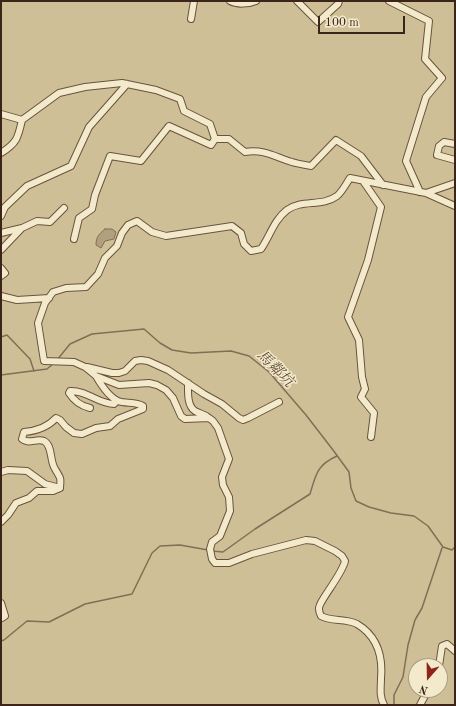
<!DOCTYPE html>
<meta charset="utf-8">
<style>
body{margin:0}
#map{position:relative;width:456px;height:706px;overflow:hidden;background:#eddfb0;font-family:"Old Standard TT",serif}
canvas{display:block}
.frame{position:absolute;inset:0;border:2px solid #3d2419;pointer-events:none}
.north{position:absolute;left:408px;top:658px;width:40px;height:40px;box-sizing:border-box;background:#f3eacc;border:1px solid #aa9b84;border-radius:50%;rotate:200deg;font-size:11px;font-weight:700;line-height:16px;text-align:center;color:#3d2419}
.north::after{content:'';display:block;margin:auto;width:14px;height:18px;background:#8f2418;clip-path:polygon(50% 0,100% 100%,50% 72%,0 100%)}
.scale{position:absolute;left:318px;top:16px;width:87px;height:18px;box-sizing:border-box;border:2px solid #3d2419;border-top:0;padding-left:5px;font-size:12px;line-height:14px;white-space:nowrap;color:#3d2419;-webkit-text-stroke:3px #f3eacc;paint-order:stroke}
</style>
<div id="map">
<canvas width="456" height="706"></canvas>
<div class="frame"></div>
<div class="north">N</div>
<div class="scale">100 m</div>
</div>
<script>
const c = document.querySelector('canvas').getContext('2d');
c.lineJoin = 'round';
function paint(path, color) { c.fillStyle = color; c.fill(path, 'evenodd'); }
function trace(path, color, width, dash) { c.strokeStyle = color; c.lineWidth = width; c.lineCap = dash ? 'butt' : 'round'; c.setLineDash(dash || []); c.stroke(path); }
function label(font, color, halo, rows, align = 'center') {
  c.font = font + ' "Old Standard TT","Noto Serif TC",serif'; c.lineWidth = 3; c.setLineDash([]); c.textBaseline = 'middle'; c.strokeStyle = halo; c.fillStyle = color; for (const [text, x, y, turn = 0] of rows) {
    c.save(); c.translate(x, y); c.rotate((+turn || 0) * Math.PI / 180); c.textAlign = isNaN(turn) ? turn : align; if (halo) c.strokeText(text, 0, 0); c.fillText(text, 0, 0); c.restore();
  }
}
const green = new Path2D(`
 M1,1H455V705H1ZM416,666H440V690H416Z`);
const water = new Path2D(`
 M105,229H112L116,232L114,239L105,241L101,248L96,245C96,237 99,234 105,229Z`);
const stream = new Path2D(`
 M1,337L7,335L30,359L34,371
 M57,360L70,344L92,334L144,329L160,343L172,350L191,353L231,351L249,356L269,372L306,415L333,450L349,472L351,488L356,501L369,507L391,513L414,516L428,526L443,547L452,550L455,547
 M1,375L47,369L53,364
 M212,551L223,552L255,529L310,494C316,474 317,465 337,456
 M1,641L4,640L27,621L49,622L85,604L132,594L152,553L160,546L180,545L208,550
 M394,705V695L403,677L408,645L415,620L422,608L442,548`);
const minor = new Path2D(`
 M230,1C237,5 249,4 256,1
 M297,1L318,22L338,4L339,1
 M389,1L429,21L425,59L442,78L426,97L406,161L420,192
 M191,19L194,1
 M1,114L22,120L59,93L85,87L122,83L156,90L180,99L184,111L210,124L215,139H229L245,152C265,149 275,157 292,162C298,164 305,165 311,166L336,140L361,156L383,185
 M455,144L444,142L439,146L437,155L455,160
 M1,153C17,143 18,138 22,120
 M363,181L381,207L368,260L348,317L359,340L362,377L365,389L361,397L374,413L371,437
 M426,193L455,183
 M1,216L5,207L27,186L71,166L89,127L127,84
 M1,233L22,228L37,221L50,222L64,208
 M74,239L79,218L92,209L95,195L110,156L141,161L169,126L211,145L215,139
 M1,250L22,228
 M1,268L5,273L1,276
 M1,296L17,300L49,298
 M87,367L112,373H119L125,371L135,361L141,360L148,361L168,370L204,394L222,404L239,418L243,420L248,418L279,402
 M188,383C188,392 187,406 195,411C200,414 205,414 209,418
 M90,408C81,406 74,401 69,393L70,391C86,390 99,404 114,404L117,401
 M1,472L8,470L27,471L45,484L60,488C60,485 61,481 60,478C59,475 56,471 54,467C50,459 52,445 44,441C36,438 29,445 22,439L24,432C36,431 47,428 56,418L60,420L66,427L74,433L82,434L96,428L110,426L118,419L143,409V406C135,401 126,404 118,401C109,397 100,383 96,376
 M1,522L8,515L16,503L29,498L37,491H53L60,488
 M1,603L5,616L2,618
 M439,666L442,646L447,644L455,651
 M384,705C379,696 381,688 381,678C383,655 377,636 357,624C345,618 332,622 321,616C320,614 319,612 319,609C318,602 342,575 345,561L342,556L335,551L315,541L306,540L252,554L229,563H215L212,559L210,549L212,542L220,536L230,511L229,497L223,485L222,477L229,459L218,428L213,421L209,418L185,419L181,416L173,398L166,390L157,385L149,383L119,385L96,376L85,367L74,362L44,361L38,323L45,303L53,292L66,288L86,287L98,274L105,258L117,246L122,233L128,225L137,221L152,232L166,236L232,226L241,233L244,244L251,251L261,249C270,236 274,220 287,210C302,199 322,207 337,196C342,192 346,184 350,178L426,193L455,206
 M420,705L428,690`);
const waterNames = [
 ["馬鄰坑",275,369,45]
];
paint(green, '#cfbf96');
paint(water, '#b19f7d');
trace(water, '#836e55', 1);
trace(stream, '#836e55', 1.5);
trace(minor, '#69533f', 8);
trace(minor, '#f3eacc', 6);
label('italic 15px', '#604937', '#f3eacc', waterNames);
</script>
